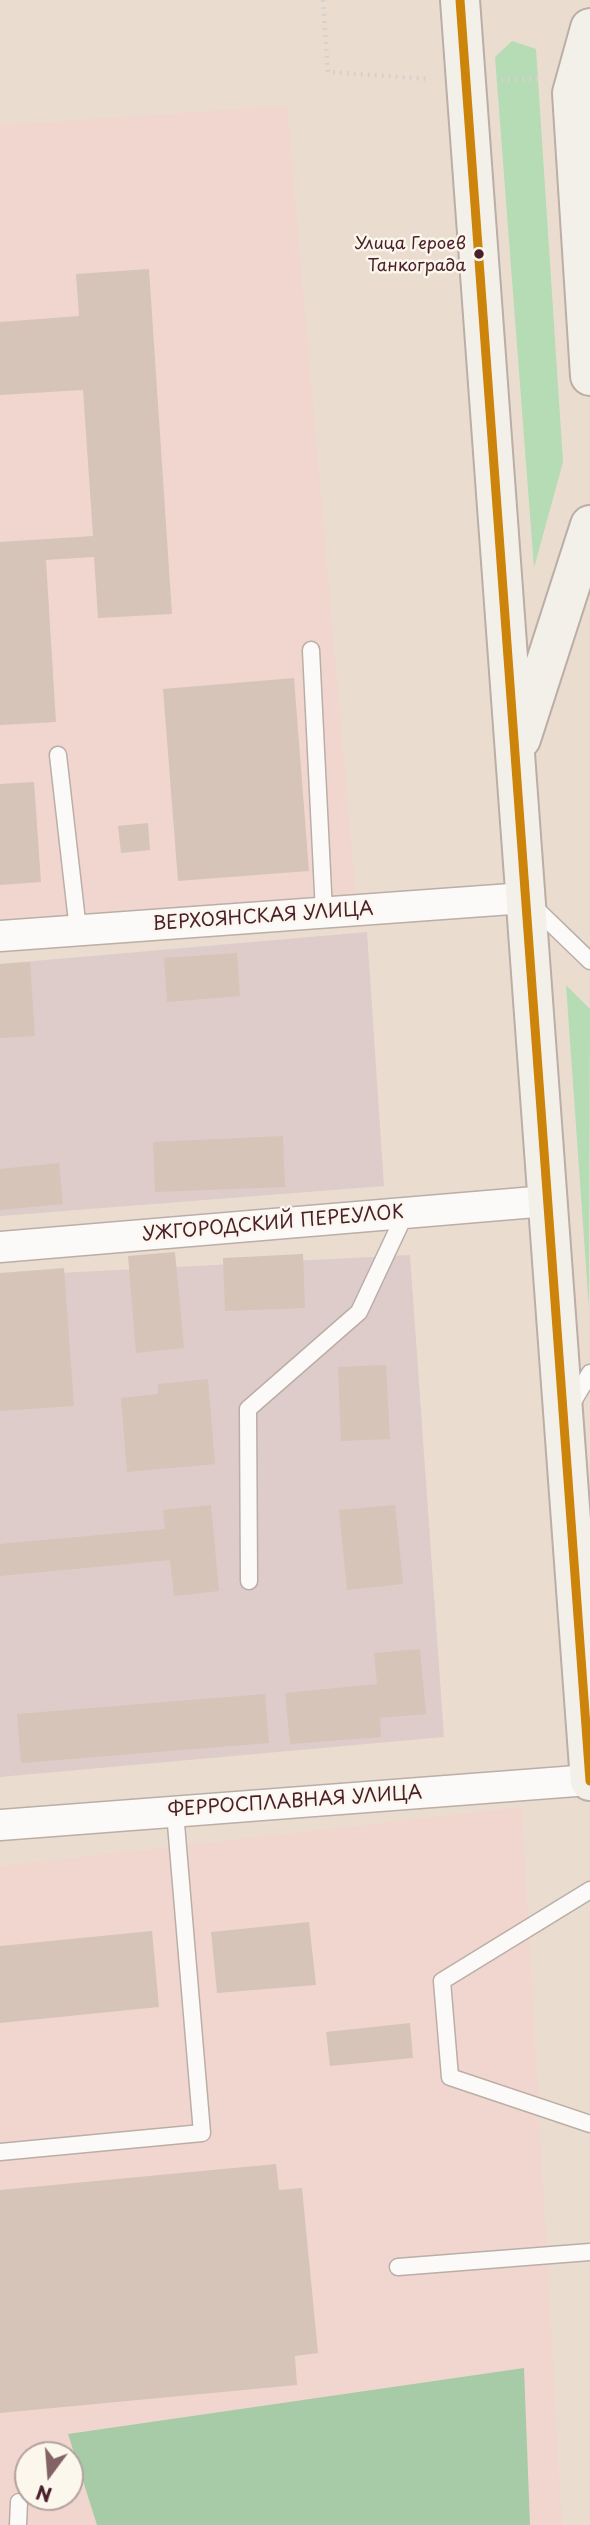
<!DOCTYPE html>
<meta charset="utf-8">
<style>
body{margin:0}
#map{position:relative;width:590px;height:2525px;overflow:hidden;background:#eaddcf;font-family:"Playpen Sans",sans-serif}
canvas{display:block}
.north{position:absolute;left:14px;top:2441px;width:70px;height:70px;box-sizing:border-box;background:#fbf7ec;border:2px solid #b4a19f;border-radius:50%;rotate:196deg;font-size:19px;font-weight:700;line-height:28px;text-align:center;color:#4a1f2b}
.north::after{content:'';display:block;margin:auto;width:24px;height:32px;background:#826264;clip-path:polygon(50% 0,100% 100%,50% 72%,0 100%)}
</style>
<div id="map">
<canvas width="590" height="2525"></canvas>
<div class="north">N</div>
</div>
<script>
const c = document.querySelector('canvas').getContext('2d');
c.lineJoin = 'round';
function paint(path, color) { c.fillStyle = color; c.fill(path, 'evenodd'); }
function trace(path, color, width, dash) { c.strokeStyle = color; c.lineWidth = width; c.lineCap = dash ? 'butt' : 'round'; c.setLineDash(dash || []); c.stroke(path); }
function label(font, color, halo, rows, align = 'center') {
  c.font = font + ' "Playpen Sans",sans-serif'; c.lineWidth = 5; c.setLineDash([]); c.textBaseline = 'middle'; c.strokeStyle = halo; c.fillStyle = color; for (const [text, x, y, turn = 0] of rows) {
    c.save(); c.translate(x, y); c.rotate((+turn || 0) * Math.PI / 180); c.textAlign = isNaN(turn) ? turn : align; if (halo) c.strokeText(text, 0, 0); c.fillText(text, 0, 0); c.restore();
  }
}
const built = new Path2D(`
 M287,106L356,897L0,919V125Z
 M522,1807L562,2525H0V1866ZM28,2455H70V2497H28Z`);
const industrial = new Path2D(`
 M367,932L384,1186L0,1216V964Z
 M410,1255L444,1737L0,1777V1276Z`);
const green = new Path2D(`
 M512,41L536,49L563,462L534,568L495,57Z
 M566,985L590,1009L589,1309Z`);
const forest = new Path2D(`
 M524,2368L530,2525H97L68,2434Z`);
const building = new Path2D(`
 M149,269L172,614L98,618L94,557L46,560L56,722L0,725V542L93,536L83,390L0,395V322L79,316L76,274Z
 M294,678L309,871L178,881L163,689Z
 M34,782L41,882L0,885V784Z
 M148,823L150,850L121,853L118,826Z
 M237,953L240,996L167,1002L164,958Z
 M30,962L35,1036L0,1038V964Z
 M283,1136L285,1187L155,1192L153,1142Z
 M59,1163L63,1204L0,1210V1169Z
 M175,1252L184,1348L136,1353L128,1256Z
 M303,1254L305,1308L225,1311L223,1258Z
 M64,1268L74,1406L0,1411V1273Z
 M386,1365L390,1439L341,1441L338,1367Z
 M208,1379L215,1464L127,1472L121,1398L158,1394V1384Z
 M211,1505L219,1591L174,1596L170,1560L0,1576V1544L165,1529L163,1510Z
 M395,1505L403,1584L347,1590L339,1510Z
 M420,1649L426,1714L380,1718L381,1737L290,1744L285,1693L377,1684L374,1653Z
 M265,1694L269,1743L21,1763L17,1714Z
 M309,1922L316,1985L217,1993L211,1932Z
 M152,1931L159,2007L0,2023V1946Z
 M410,2023L413,2058L330,2066L326,2032Z
 M276,2164L279,2190L302,2188L318,2353L295,2356L297,2385L0,2413V2190Z`);
const path = new Path2D(`
 M323,0L328,72L430,79
 M501,80L538,79`);
const lane = new Path2D(`
 M311,650L324,912
 M58,755L78,930
 M531,904L590,961
 M571,1405L590,1373
 M249,1581L248,1409L359,1312L406,1212
 M590,1890L442,1981L450,2077L590,2124
 M0,2152L202,2133L175,1812
 M398,2267L590,2252
 M18,2525L19,2502`);
const street = new Path2D(`
 M0,936L525,898
 M0,1247L547,1201
 M0,1825L590,1780`);
const secondary = new Path2D(`
 M460,0L590,1781
 M590,28L572,93L590,376
 M521,739L590,525`);
const bus1 = new Path2D(`
 M460,0L590,1781`);
const markers = [
 [479,254,6,"#4a1f2b"]
];
const busNames = [
 ["Улица Героев",466,244],
 ["Танкограда",466,266]
];
const streetNames = [
 ["ВЕРХОЯНСКАЯ УЛИЦА",263,917,-4],
 ["УЖГОРОДСКИЙ ПЕРЕУЛОК",273,1224,-5],
 ["ФЕРРОСПЛАВНАЯ УЛИЦА",295,1802,-4]
];
paint(built, '#f1d6cf');
paint(industrial, '#ddccca');
paint(green, '#b5dcb4');
paint(forest, '#a6cba6');
paint(building, '#d6c4b8');
trace(lane, '#baaea6', 19);
trace(street, '#baaea6', 33);
trace(secondary, '#baaea6', 42);
trace(path, '#d7d1ce', 4.5, [2, 5]);
trace(lane, '#fcfaf8', 16);
trace(street, '#fcfaf8', 30);
trace(secondary, '#f3f0e9', 38);
trace(bus1, '#cc840b', 9);
for (const [x, y, r, color] of markers) { const dot = new Path2D(); dot.arc(x, y, r, 0, 2 * Math.PI); c.fillStyle = color; c.fill(dot); trace(dot, '#fbf7ec', 2.5); }
label('17px', '#4a1f2b', '#fbf7ec', busNames, 'right');
label('19px', '#4a1f2b', '#fbf7ec', streetNames);
</script>
